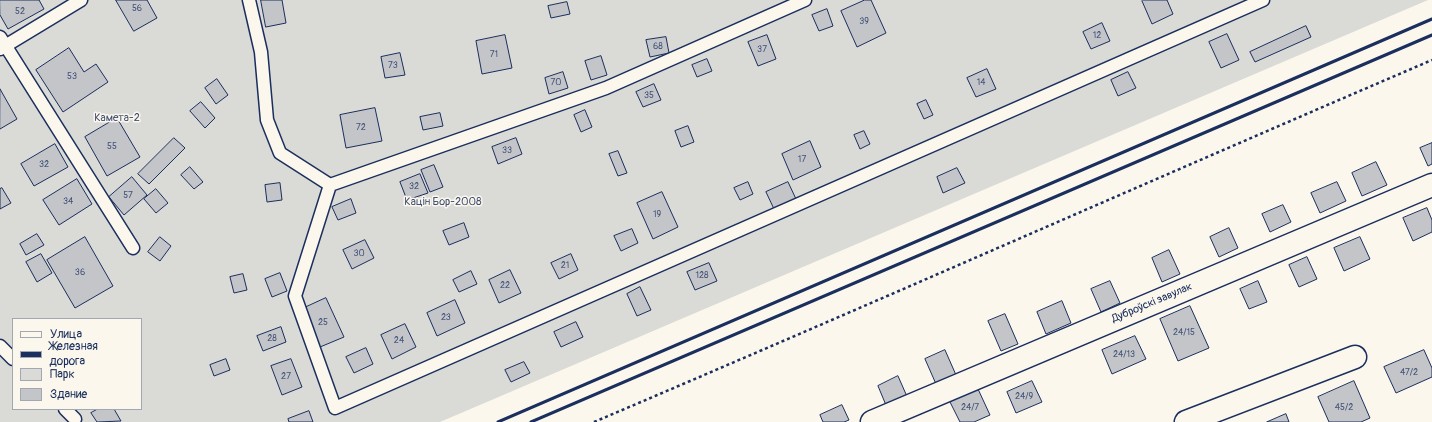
<!DOCTYPE html>
<meta charset="utf-8">
<style>
body{margin:0}
#map{position:relative;width:1432px;height:422px;overflow:hidden;background:#fbf7ec;font-family:Pangolin,sans-serif}
canvas{display:block}
.legend{position:absolute;left:12px;top:318px;width:130px;height:92px;box-sizing:border-box;background:#fbf7ec;border:1px solid #a1a7b3;margin:0;padding:5px 7px;list-style:none;font-size:12px;color:#1b2f5e}
.legend li{display:flex;align-items:center;gap:8px;height:20px}
.legend b{width:20px;border:1px solid #a1a7b3}
</style>
<div id="map">
<canvas width="1432" height="422"></canvas>
<ul class="legend">
<li><b style="height:5px;background:#fbf7ec"></b>Улица</li>
<li><b style="height:5px;background:#1b2f5e"></b>Железная дорога</li>
<li><b style="height:11px;background:#dadad7"></b>Парк</li>
<li><b style="height:11px;background:#c3c5c9"></b>Здание</li>
</ul>
</div>
<script>
const c = document.querySelector('canvas').getContext('2d');
c.lineJoin = 'round';
function paint(path, color) { c.fillStyle = color; c.fill(path, 'evenodd'); }
function trace(path, color, width, dash) { c.strokeStyle = color; c.lineWidth = width; c.lineCap = dash ? 'butt' : 'round'; c.setLineDash(dash || []); c.stroke(path); }
function label(font, color, halo, rows, align = 'center') {
  c.font = font + ' Pangolin,sans-serif'; c.lineWidth = 3; c.setLineDash([]); c.textBaseline = 'middle'; c.strokeStyle = halo; c.fillStyle = color; for (const [text, x, y, turn = 0] of rows) {
    c.save(); c.translate(x, y); c.rotate((+turn || 0) * Math.PI / 180); c.textAlign = isNaN(turn) ? turn : align; if (halo) c.strokeText(text, 0, 0); c.fillText(text, 0, 0); c.restore();
  }
}
const green = new Path2D(`
 M0,0H1428L440,422H0ZM13,319H141V409H13Z`);
const building = new Path2D(`
 M0,0H39L44,9L8,29L0,15Z
 M116,0H147L157,18L134,31Z
 M261,0H282L286,23L266,27Z
 M865,0H871L886,33L857,47L841,11Z
 M1143,0H1167L1173,14L1152,24L1142,1Z
 M567,2L570,14L551,18L548,6Z
 M827,9L833,26L819,31L812,15Z
 M1102,23L1110,41L1091,49L1083,32Z
 M1306,26L1311,37L1255,62L1250,52Z
 M1227,34L1239,60L1221,68L1209,42Z
 M505,35L512,68L482,74L476,41Z
 M767,35L776,59L758,66L748,42Z
 M666,37L669,53L650,57L646,40Z
 M69,48L84,72L96,64L108,82L63,112L36,70Z
 M400,53L405,75L385,78L381,57Z
 M601,56L607,75L591,80L585,61Z
 M707,59L712,71L697,77L692,65Z
 M987,69L996,89L976,97L967,78Z
 M563,72L568,88L549,94L545,78Z
 M1128,72L1136,88L1118,96L1111,80Z
 M217,79L228,95L216,104L205,88Z
 M654,84L661,100L643,107L636,92Z
 M0,89L17,119L0,129Z
 M926,100L933,115L924,119L917,104Z
 M201,102L215,118L205,128L190,111Z
 M375,108L382,141L346,148L340,115Z
 M585,110L592,127L581,132L574,115Z
 M440,113L443,126L423,130L420,117Z
 M117,118L140,157L107,176L85,137Z
 M688,126L694,142L681,147L675,131Z
 M864,131L870,144L860,149L854,135Z
 M174,138L185,148L149,184L138,174Z
 M516,138L522,154L498,164L492,147Z
 M810,141L821,167L793,180L782,154Z
 M1432,143V164L1428,166L1420,148Z
 M55,144L68,167L34,186L21,164Z
 M618,151L627,173L618,176L609,154Z
 M1376,162L1387,185L1362,196L1352,173Z
 M434,165L443,187L430,192L421,170Z
 M190,167L203,182L194,189L181,175Z
 M957,168L965,183L943,193L937,177Z
 M420,174L428,193L407,200L400,182Z
 M132,177L147,195L124,215L109,197Z
 M77,179L92,204L59,225L43,200Z
 M748,182L753,194L740,200L734,188Z
 M788,182L796,199L774,209L766,192Z
 M1337,182L1346,201L1320,213L1311,193Z
 M280,183L282,200L267,202L265,185Z
 M2,188L11,203L0,209V189Z
 M156,189L168,203L156,213L144,199Z
 M662,192L678,227L653,239L637,203Z
 M351,199L356,213L338,220L332,207Z
 M1283,205L1291,222L1270,232L1262,214Z
 M1427,208L1432,220V232L1413,241L1403,218Z
 M464,223L469,237L449,245L443,231Z
 M1229,228L1238,248L1219,257L1210,237Z
 M632,229L638,243L621,251L614,236Z
 M37,234L44,245L26,255L20,244Z
 M85,237L113,286L75,308L47,260Z
 M160,237L171,246L160,261L148,252Z
 M1360,237L1370,259L1344,271L1334,248Z
 M365,240L374,258L352,269L343,250Z
 M1169,250L1180,274L1162,282L1152,258Z
 M41,254L52,273L37,282L26,262Z
 M571,254L578,270L559,279L551,263Z
 M1307,257L1317,279L1299,287L1289,265Z
 M709,263L717,281L695,290L687,272Z
 M510,270L521,293L499,303L489,280Z
 M471,271L477,284L459,292L453,280Z
 M280,273L287,291L272,297L265,279Z
 M243,274L247,290L234,293L230,277Z
 M1110,281L1120,303L1101,312L1091,289Z
 M1258,281L1267,302L1249,309L1240,289Z
 M640,287L651,310L637,316L627,294Z
 M326,298L344,337L320,347L302,309Z
 M455,300L465,323L437,336L427,313Z
 M1062,301L1071,323L1046,334L1037,312Z
 M1190,306L1209,348L1178,361L1160,319Z
 M1005,314L1018,344L1001,351L988,321Z
 M576,322L583,337L561,347L554,332Z
 M405,324L416,347L392,359L381,335Z
 M281,327L286,342L263,351L257,336Z
 M1135,336L1146,359L1112,374L1102,350Z
 M366,348L373,364L354,373L346,357Z
 M945,350L956,375L936,384L925,359Z
 M1424,350L1432,368V377L1396,393L1384,367Z
 M226,359L230,370L214,376L210,365Z
 M291,359L302,387L282,395L271,366Z
 M524,362L530,373L511,382L505,370Z
 M898,376L909,401L888,410L878,386Z
 M1032,381L1042,402L1016,413L1007,392Z
 M1354,381L1370,418L1361,422H1329L1318,397Z
 M978,389L990,415L974,422H960L950,402Z
 M842,405L849,420L844,422H823L820,415Z
 M98,409H114L121,421L97,422L91,413Z
 M309,411L313,422H289L288,419Z
 M1286,414L1289,422H1267Z`);
const path = new Path2D(`
 M594,422C874,303 1152,180 1432,60`);
const service = new Path2D(`
 M249,0L261,52L267,120L280,153L330,185L295,296L335,408L1263,0
 M0,37L133,248
 M0,49L81,0
 M330,185L606,88L805,0
 M0,346L13,359
 M65,409L75,419`);
const minor = new Path2D(`
 M872,422L1432,185
 M1186,422L1355,357`);
const rail = new Path2D(`
 M498,422L1432,19
 M531,422L1432,35`);
const numberNames = [
 ["56",137,9],
 ["52",20,12],
 ["39",864,22],
 ["12",1097,36],
 ["68",658,47],
 ["37",762,50],
 ["71",494,55],
 ["73",393,66],
 ["53",72,77],
 ["70",556,83],
 ["14",981,83],
 ["35",649,96],
 ["72",361,128],
 ["55",112,147],
 ["33",507,151],
 ["17",802,160],
 ["32",44,165],
 ["32",414,187],
 ["57",128,196],
 ["34",68,202],
 ["19",657,215],
 ["30",359,254],
 ["21",565,266],
 ["36",80,273],
 ["128",702,276],
 ["22",505,286],
 ["23",446,318],
 ["25",323,323],
 ["24/15",1184,333],
 ["28",272,339],
 ["24",399,341],
 ["24/13",1124,355],
 ["47/2",1409,373],
 ["27",286,377],
 ["24/9",1024,397],
 ["24/7",970,408],
 ["45/2",1344,408]
];
const parkNames = [
 ["Камета-2",117,118],
 ["Кацін Бор-2008",443,202]
];
const streetNames = [
 ["Дуброўскі завулак",1152,303,-23]
];
paint(green, '#dadad7');
paint(building, '#c3c5c9');
trace(building, '#1b2f5e', 1);
trace(service, '#1b2f5e', 15);
trace(minor, '#1b2f5e', 25);
trace(path, '#1b2f5e', 2.5, [3, 3]);
trace(service, '#fbf7ec', 12);
trace(minor, '#fbf7ec', 22);
trace(rail, '#1b2f5e', 3);
label('9px', '#455479', null, numberNames);
label('11px', '#415176', '#fbf7ec', parkNames);
label('11px', '#1b2f5e', '#fbf7ec', streetNames);
</script>
